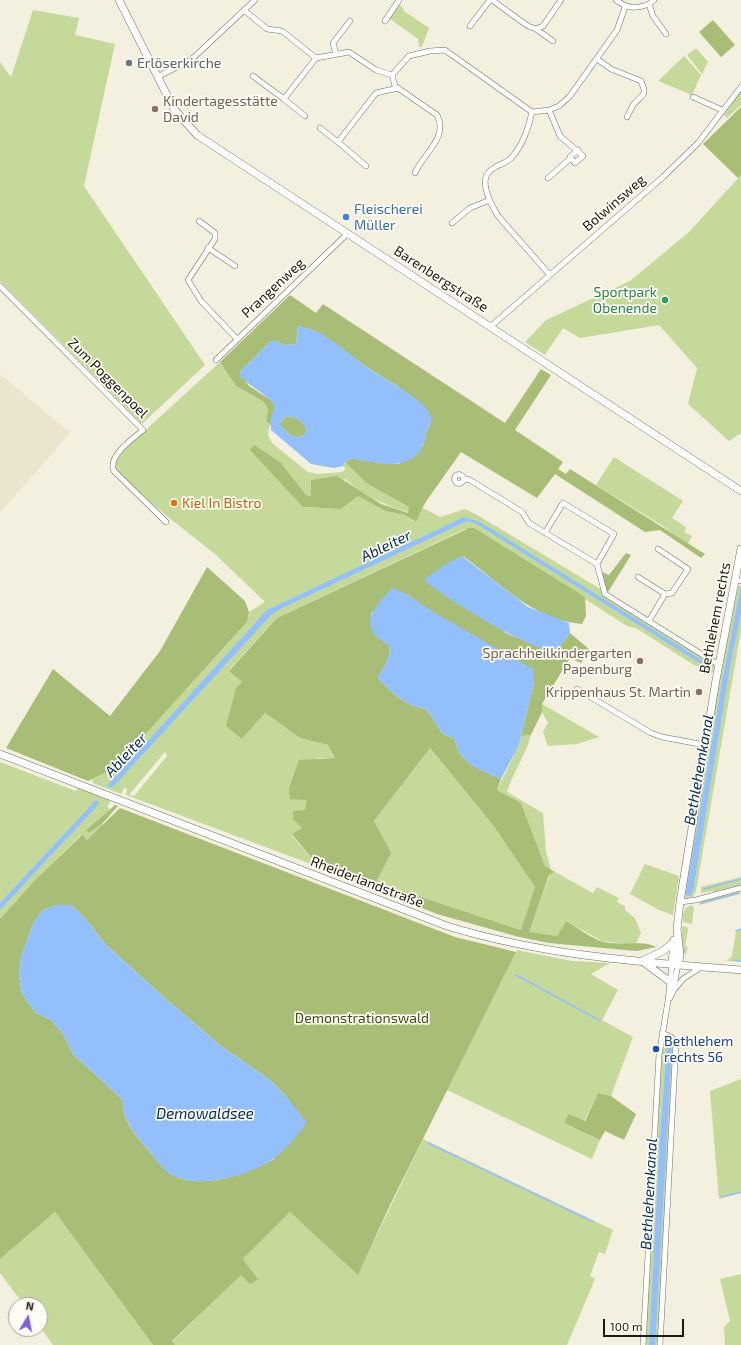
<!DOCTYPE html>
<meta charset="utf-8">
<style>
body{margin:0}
#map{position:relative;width:741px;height:1345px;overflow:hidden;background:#f3f0df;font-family:"Exo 2",sans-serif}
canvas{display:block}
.north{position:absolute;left:8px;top:1297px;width:40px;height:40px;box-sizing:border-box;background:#fffdf3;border:1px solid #a4a29a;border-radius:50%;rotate:10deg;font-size:11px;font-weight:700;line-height:16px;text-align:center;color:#1b1a14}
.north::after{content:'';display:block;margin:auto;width:14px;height:18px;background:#7c61dc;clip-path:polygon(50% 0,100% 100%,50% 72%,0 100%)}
.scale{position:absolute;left:603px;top:1319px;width:81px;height:18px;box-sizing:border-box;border:2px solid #1b1a14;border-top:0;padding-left:5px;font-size:12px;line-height:14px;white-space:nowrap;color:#1b1a14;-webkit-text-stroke:3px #fffdf3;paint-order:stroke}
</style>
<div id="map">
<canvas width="741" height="1345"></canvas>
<div class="north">N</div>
<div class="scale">100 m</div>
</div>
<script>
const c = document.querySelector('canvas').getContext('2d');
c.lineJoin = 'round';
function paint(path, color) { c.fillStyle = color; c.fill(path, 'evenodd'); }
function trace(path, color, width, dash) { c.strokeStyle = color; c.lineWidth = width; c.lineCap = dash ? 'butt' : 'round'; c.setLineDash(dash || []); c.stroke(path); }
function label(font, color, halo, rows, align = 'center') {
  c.font = font + ' "Exo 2",sans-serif'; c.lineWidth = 3.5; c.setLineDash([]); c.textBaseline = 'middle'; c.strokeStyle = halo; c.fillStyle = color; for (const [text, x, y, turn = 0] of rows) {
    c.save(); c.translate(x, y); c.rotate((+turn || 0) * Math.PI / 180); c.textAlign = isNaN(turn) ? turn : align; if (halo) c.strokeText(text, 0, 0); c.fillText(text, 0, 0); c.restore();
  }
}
const built = new Path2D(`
 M0,374L70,433L0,513Z`);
const green = new Path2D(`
 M398,4L403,8L404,11L429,28L422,47H419L418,39L389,18Z
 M33,10L79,18L75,35L115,44L84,186L205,365L142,424L0,281V62L11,77Z
 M696,48L708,62L702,74L687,55Z
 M684,56L701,75L692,95L658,81Z
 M741,90V105L727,118L724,115Z
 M741,175V433L729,441L688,404L697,368L659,325L580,338L563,328L545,355L525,342L546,320L630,281L689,232Z
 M220,362L236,386L264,402L268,409L266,421L271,425L269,428L268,435L272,443L308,472L318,474L342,472L346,469L343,466L345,462L366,483L409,507V513C385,505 364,496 345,479L311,496H307L281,463L303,507L341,509L358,496L385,511L405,515L415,522L423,508L440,517L465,509L479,516L602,590L715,664L713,672L711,673L699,666L694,665L636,628L627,626L530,564L465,529L277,618L229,670L242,682V739L265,713L300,738L328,745L335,758H317L302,828L292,835L319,867L126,795L127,789L124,788L121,794L92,783L94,781L91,780L114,769L247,622L249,612L265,602L215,554L163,513L114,470L115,458ZM165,752L167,756L134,796L129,795Z
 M614,457L683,501L672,518L686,527L684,532L692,536L687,544L663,526L596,485Z
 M741,585V630L696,891L693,897L687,898L684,896L709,731L738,586Z
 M542,704L599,737L577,744L548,746L543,732L548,723L542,712Z
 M531,735C526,755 513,772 507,792L543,813L546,851L551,870L545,866L521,803L497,790L519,745L521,736Z
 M430,748L493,825L536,887L521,930L376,882L374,821Z
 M0,762L76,791L78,787L108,799L110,802L107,807L110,809L86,830L89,833L102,824L104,825L87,840L81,835L35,880L0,919Z
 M645,864L679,876L673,915L659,910L630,894Z
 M555,872L593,893L597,887L619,898L617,902L625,906V910L635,918L641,933L635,945L602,941L566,921L557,936L528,932L550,875Z
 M741,877V885L715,892L712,891L701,893V887Z
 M739,891L740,894L699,905L700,902Z
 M692,905L694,908L692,924L683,922C682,914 683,908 692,905Z
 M682,926L687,927L688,930L685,946L688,947L686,954H683L682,951Z
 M741,929V962L727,961L732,956L736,931Z
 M517,950L572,961L610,963L591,974L618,990L602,1020L633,1037L611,1096L598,1093L584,1121L564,1123L600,1140L592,1159L447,1090Z
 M669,1040L674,1044L658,1345H645L662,1052L663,1043Z
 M741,1079V1193L719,1199L710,1091Z
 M423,1139L613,1230L605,1254L599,1252L590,1276L595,1279L567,1345H175L172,1342L241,1274L258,1279L243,1259L290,1212L358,1274Z
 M55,1212L153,1345H53L40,1327V1305H24L0,1273V1259Z
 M741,1274V1345H725L724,1327L730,1321L720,1279Z`);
const forest = new Path2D(`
 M713,20L735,45L721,57L699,32Z
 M741,107V175L738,178L703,144Z
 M290,295L316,313L323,304L505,423L541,369L551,375L515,430L563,462L558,469L566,474L570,469L705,554L701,558L660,530L645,532L555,474L537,498L461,452L425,503L416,522L405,515L385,511L358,496L341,509L303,507L250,450L254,445L281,463L307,496H311V480L337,476L381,504L408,513L409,507L366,483L345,462L352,458L378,463L399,464L423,446L426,433L431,422L399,387L371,370L316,331L298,326L296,344L284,345L277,341H271L240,372L249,386L271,400L275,406L271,425L266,421L268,409L264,402L236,386L220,362Z
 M286,416C296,417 303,421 307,430L304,435L299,437L292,436L281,427V422Z
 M469,528H474L585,597L586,616L582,624C533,620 500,583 463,556L504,632L554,654L570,633L589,649L581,663L570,658L542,704V712L531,735L521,736L534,683L406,594L372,612C368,630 376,636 389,645L390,655L378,678C392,693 405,706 426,709L443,734L455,739C458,763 481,770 501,779L497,790L521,803L545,866L555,872L549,875L529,932L557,936L566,921C577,927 589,937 601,941C617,947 644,939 656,947L637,951L625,950L549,943L519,937L437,914L319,867L292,834L302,828L293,819V811L305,810L307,800L290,799L289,788L299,760L335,758L328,745L300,738L265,713L242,739L226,726L236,688L242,682L229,671L277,618ZM430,748L493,825L535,887L521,930L376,882L391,853L374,821Z
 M626,553L631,555L608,592L606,591L602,572L609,575Z
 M207,567L245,601L249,612L247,622L114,769L88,781L6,748L53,669L110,716L160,651Z
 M115,805L118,806L102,824L89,833L86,830Z
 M120,808L455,937L516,952L390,1205L358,1275L290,1212L243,1259L258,1279L250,1284L241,1275L172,1341L175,1345H153L55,1212L0,1259V919L35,880L82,835L87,840ZM55,905H72L90,924L104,943L166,999L221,1046L270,1080L286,1096L274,1159C247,1174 199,1192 169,1173C161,1167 150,1151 142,1143C133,1133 121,1114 123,1100L73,1054L63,1034L51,1020L36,1013L22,994L19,975L21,957L33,924L42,911Z
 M598,1093L611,1096L636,1114L624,1140L605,1131L600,1140L564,1123L569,1114L585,1121Z`);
const water = new Path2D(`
 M298,326C304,328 311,329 316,331C336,341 353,358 371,370C386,380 424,399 431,416C433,422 428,427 426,433C425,437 425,441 423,445C412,473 375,463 352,458L345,462L343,466L334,468L311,464L271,430V418L275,406C269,395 250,387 240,376V372L271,341H277L284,345L296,344ZM286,416C296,417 303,421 307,430L304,435L299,437L292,436L281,427V422Z
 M464,517L480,522L686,650L709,665L712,668L709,669L475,523L467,521L278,610L271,615L112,788L107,786L267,610Z
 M462,556L528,607L569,623L570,633L554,654C508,636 466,611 426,582L425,579L444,565Z
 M741,586V612L730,667L693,891L690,896L686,895V893L723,677Z
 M392,588L406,594L435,613L533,669L534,683L519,745L501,779C480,770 459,764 455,739L443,734L426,709C405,706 392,693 378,678L390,655L389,645C385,642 379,640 376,636C360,618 381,601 392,588Z
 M96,800L99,802L97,806L0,910V903Z
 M55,905H72L90,924L104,943L166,999L221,1046L270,1080L286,1096L307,1123C297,1135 286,1150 273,1159C249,1176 195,1191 169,1173C160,1167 153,1155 146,1147C135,1136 121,1115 123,1100L73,1054L63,1034L51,1020L36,1013L22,994L19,975L21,957L33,924L42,911Z
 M667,1044H671L672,1046L655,1345H649L660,1137Z`);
const stream = new Path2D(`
 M704,889L741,879
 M702,903L739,893
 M736,931L741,929
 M734,960L741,961
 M516,975L599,1020
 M428,1143L594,1222
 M721,1197L741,1192`);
const street = new Path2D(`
 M492,0L528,26L536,29L543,26L561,0
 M616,0C628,9 636,9 649,4L653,16L666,34
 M649,4L654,0
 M244,10L267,29L282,31L316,58L349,52L376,70L392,75L395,86L437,115C449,137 423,154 415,173
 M385,21L399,0
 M470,26L490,0
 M536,29L553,41
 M336,54L333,43L350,21
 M597,59L611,69L641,81C648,97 642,94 633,105C631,109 629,113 627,117
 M392,75L409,56L430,51L445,50L532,112L549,110L559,106L570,96L617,30L625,7
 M253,76L284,99L316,58
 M157,77L191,60L255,0
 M693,97L722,110
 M284,99L305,116
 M549,110L560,136L583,156L575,163L570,157L578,150
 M532,112C529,127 522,147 511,158C505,164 496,165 490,171C478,181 492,206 498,216L549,274
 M320,128L338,142L376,93L398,88
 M338,142L366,166
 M548,178L571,158
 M199,221L215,233V239L188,280L201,301L237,339
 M452,223L470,208L490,200
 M208,248L235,266
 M0,286L143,430C133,439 107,456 114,471L166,522
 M490,327L663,177L698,143L741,87
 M216,360L347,234
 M454.5 479a4.5 4.5 0 1 1 9 0a4.5 4.5 0 1 1-9 0Z
 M464,479L470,480L522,512L529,523L597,564L605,594L719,665
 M545,533L563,503L614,534L597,564
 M658,549L688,569L672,593L665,594
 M638,577L665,594L649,621
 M735,580L741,581
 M577,689L651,733L662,737L705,745
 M680,902L696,900L741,888
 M673,991L683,979L701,967
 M670,998L673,992L678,964
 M643,1345L659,1055L668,1001L672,964
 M660,1345L676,1043L671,1037L662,1033`);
const secondary = new Path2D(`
 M119,0L174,109L197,135L741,491
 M0,754L447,926C545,956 640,962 741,970
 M642,961L663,951L674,942
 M642,961L669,981
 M672,964L674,940
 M678,964L680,955L677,929L680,902L716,680L741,549`);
const markers = [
 [129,63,4,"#6b7280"],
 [155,109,4,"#8d6e63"],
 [346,217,4,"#3f7fe0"],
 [665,300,4,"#2e9e5b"],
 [174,503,4,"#e8710a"],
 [640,661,4,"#8d6e63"],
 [699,692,4,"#8d6e63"],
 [656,1049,4,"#1a4fb4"]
];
const worshipNames = [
 ["Erlöserkirche",137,63]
];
const educationNames = [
 ["Kindertagesstätte",163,101,"left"],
 ["David",163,117,"left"],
 ["Sprachheilkindergarten",632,653],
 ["Papenburg",632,669],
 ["Krippenhaus St. Martin",691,692]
];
const streetNames = [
 ["Bolwinsweg",614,203,-41],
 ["Barenbergstraße",441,279,33],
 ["Prangenweg",273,288,-43],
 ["Zum Poggenpoel",108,378,45],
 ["Bethlehem rechts",715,618,-79],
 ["Rheiderlandstraße",367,882,21]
];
const shopNames = [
 ["Fleischerei",354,209],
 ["Müller",354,225]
];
const leisureNames = [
 ["Sportpark",657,292],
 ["Obenende",657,308]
];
const foodNames = [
 ["Kiel In Bistro",182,503]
];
const parkNames = [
 ["Demonstrationswald",362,1018]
];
const transitNames = [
 ["Bethlehem",664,1041],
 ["rechts 56",664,1057]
];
const waterNames = [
 ["Ableiter",386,546,-26],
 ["Ableiter",126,755,-47],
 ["Bethlehemkanal",699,770,-80],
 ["Demowaldsee",205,1114],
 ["Bethlehemkanal",649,1194,-87]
];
paint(built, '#ebe5ce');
paint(green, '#c5da9a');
paint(forest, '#a8be77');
paint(water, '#93c0fc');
trace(stream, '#93c0fc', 1.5);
trace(street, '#726f61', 6);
trace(secondary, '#726f61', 8);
trace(street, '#fff', 5);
trace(secondary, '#fff', 7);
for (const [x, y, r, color] of markers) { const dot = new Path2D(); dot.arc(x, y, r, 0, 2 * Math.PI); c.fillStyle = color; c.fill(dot); trace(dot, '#fffdf3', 1.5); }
label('14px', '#5b616d', '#fffdf3', worshipNames, 'left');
label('14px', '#785e54', '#fffdf3', educationNames, 'right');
label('14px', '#1b1a14', '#fffdf3', streetNames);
label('14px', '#366cbe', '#fffdf3', shopNames, 'left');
label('14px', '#27864d', '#fffdf3', leisureNames, 'right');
label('14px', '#c56008', '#fffdf3', foodNames, 'left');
label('14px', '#3e4c18', '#fffdf3', parkNames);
label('14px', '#164399', '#fffdf3', transitNames, 'left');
label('italic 15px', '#043064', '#fffdf3', waterNames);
</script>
